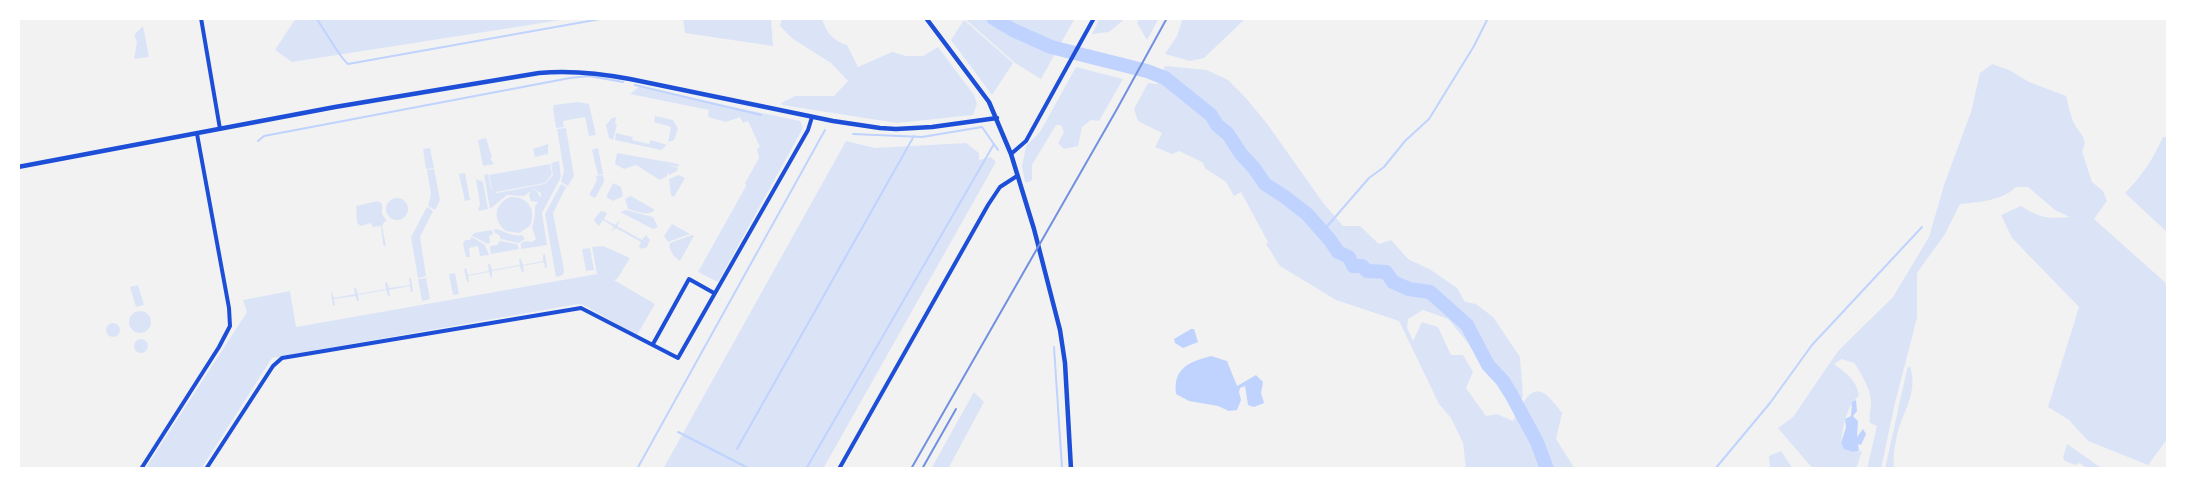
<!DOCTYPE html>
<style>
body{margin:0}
#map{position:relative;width:2186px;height:487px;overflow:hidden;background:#f2f2f2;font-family:Manrope,sans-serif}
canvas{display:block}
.frame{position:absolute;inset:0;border:20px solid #fff;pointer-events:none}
</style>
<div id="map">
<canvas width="2186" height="487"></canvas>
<div class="frame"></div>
</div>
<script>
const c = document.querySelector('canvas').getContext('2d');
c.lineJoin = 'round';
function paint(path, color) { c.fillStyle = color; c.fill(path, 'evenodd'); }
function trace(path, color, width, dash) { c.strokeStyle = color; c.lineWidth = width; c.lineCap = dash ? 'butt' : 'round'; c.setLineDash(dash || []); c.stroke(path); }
const green = new Path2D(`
 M296,18H574L292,62L275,50Z
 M683,18H769L771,19L773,46L685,33Z
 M782,18H822C825,31 834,42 847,45L858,67L892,52L906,56H923L938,47L974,95L977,104L973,115L897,123L782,105L781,103L795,96H834L848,81L831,63L793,39L780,26Z
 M964,18H1075L1041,79L1015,63Z
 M1100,18H1126L1109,32L1092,34Z
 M1140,18H1159L1147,40L1137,23Z
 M1183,18H1246L1204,58L1190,61L1165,54L1177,36Z
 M964,20L1013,63L992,95L951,40Z
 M143,26L149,57L134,59L137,42L134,35Z
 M1992,64L2009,70L2029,82L2066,96C2068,104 2070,113 2073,121C2077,132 2090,138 2082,151L2092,182L2103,191L2107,201L2094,219L2168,285V438L2148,465L2088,441L2069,420L2048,407L2079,307L2012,238L2001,215L2021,206C2040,218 2048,219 2070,217L2055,210L2028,187H2016C2002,201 1979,202 1960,204L1945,234L1917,273V318L1895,403L1881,469H1867L1877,426L1870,423C1869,416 1870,412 1871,404C1872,391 1861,373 1854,363L1842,359L1834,364C1846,373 1857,380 1859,396C1846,406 1843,427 1841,443C1847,452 1852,453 1862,451L1856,469H1813L1778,428L1793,417L1838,351L1893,297L1929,237L1944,185L1971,112L1980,73Z
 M1165,66L1207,70L1228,80L1246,98L1268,125L1324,204L1343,226H1360L1379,244L1391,240L1408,259L1431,270L1457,288L1465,302L1476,304L1493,317L1520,357L1523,396L1516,409L1511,406L1468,343L1448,319L1423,310L1408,319L1407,328L1413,341L1422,322L1438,327L1451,355H1463L1473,372L1466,388L1486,416L1497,414L1513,421C1529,390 1537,377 1562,413L1556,439L1575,469H1466L1463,443L1451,418L1439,404L1399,321L1336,300L1280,266L1266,244L1268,242L1241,192L1234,196L1226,182L1206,169L1202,162L1179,151L1172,154L1155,147L1162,133L1138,121L1134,109L1148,83L1157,84Z
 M1076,67L1123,79L1099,121L1091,120L1082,127L1078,146L1064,149L1058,143L1064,132L1061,125H1056L1032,165V180L1029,182H1025L1022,166L1026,146L1040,132Z
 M639,87L800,121L803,128L718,282L698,272L746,186L745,183L759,158L757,149L760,147L748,121L743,123L740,117L726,122L708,117L709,110L630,94Z
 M578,102L589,104L596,135L589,136L585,117L563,121L564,127L556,128L553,108L554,105Z
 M655,116L673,120L678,129L674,140L668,142L671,127L654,122Z
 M616,117L615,124H617L613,140L609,138L606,125L612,118Z
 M566,128L574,176L568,186L561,182L564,171L557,129Z
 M616,133L633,137L632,140L649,144L651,140L667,145L661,150L615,140Z
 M2163,137H2168V233L2125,193C2142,176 2153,159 2163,137Z
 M486,138L492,157L490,158L494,164L483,166L478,140Z
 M846,141L875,148L966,143L979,153V160L991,157L996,162L823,469H663Z
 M548,144V154L535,157L533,149Z
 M430,148L434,168L426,169L423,149Z
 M598,148L603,174L598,175L592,150Z
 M617,153L679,164L678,167L668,165L678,168L677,171L669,175L668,173L667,176L660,180L636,165L624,169L615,164Z
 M559,161L561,177L542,213L547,245L521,249V243L526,241L532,242L536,239L532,228L535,215V206L538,202L531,201L529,196L531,191L536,190L541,198V193L534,189L524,196L507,195L490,209L484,175L488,174L491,189L497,193L545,184L553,175L551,163Z
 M550,164L552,174L545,183L496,192L492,190L489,175Z
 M434,169L440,200L435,210L428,206L431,194L427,170Z
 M465,173L470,200L465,201L459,174Z
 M603,175L604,182L595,198L589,195L597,180L596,176Z
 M679,175L685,178L674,197L671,195L669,179Z
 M476,179L483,182L488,209L478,211L480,204Z
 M613,183L621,187L623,196L613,201L606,197Z
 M561,184L566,187L553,213L564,270L563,275L556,277L545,214Z
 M631,196L655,210C648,217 637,211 628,209L625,199Z
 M510,197C528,196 537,210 530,226L519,233L506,231C492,220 494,204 510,197Z
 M386 209a11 11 0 1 1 22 0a11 11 0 1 1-22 0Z
 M378,201L382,204V214L387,221L384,222L382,226L386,246L383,245L381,226L373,227L371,223L361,226L357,223L356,206Z
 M427,207L433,211L420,237L426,276L418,278L411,237Z
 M626,210L653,217L658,227L653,229L620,212Z
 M601,211L607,213L604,219L615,225L620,220L617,226L642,240L646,235L650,240L647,247L642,249L639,247L641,242L616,228L611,232L614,227L603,220L599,226L595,222L594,219Z
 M672,224L690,234L668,242L664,236Z
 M494,229C504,229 508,237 522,235L525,239L519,243L501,239L499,235L495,233Z
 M492,230L493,234L489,236L490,242L488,244L472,236L474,233Z
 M692,235L694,236L680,261C674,257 668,250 670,243Z
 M472,237L485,245L489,255L480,256L478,246L469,248L470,257H466L463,244L465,240H470Z
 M500,241L517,244L519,249L491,254L490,246L497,245Z
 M603,246L630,258L617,279L614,280L655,304L637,335L583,305L578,304L272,358L201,469H145L247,312L243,300L290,291L296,327L597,274L592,247Z
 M590,248L594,270L586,271L582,249Z
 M545,254L547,268H545L544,262L523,266L524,272H522L520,266L492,271V277L491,278L489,272L468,276L469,282H467L464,269L466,268L468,275L489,271L488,264H490L492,270L520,265L519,259H521L523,265L543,261V255Z
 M455,273L459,294L453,295L449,274Z
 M409,278H411L413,291L411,292L410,286L389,290L390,296H388L386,290L358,295L359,301H357L355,296L334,299L335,305L333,306L331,292H332L334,298L355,294L354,288H356L358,294L386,289L385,283L387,282L389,288L410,285Z
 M426,278L430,299L422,301L418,279Z
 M138,285L144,305L136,307L130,287Z
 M129 322a11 11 0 1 1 22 0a11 11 0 1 1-22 0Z
 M106 330a7 7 0 1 1 14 0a7 7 0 1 1-14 0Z
 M134 346a7 7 0 1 1 14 0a7 7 0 1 1-14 0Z
 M1910,366C1918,391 1905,408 1898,431C1895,444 1893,456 1894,469H1885L1907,369Z
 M974,392L984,402L948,469H931Z
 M2067,444L2103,469H2087L2080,463L2075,465L2065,461L2063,457Z
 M1781,451L1793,469H1770L1769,456Z`);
const water = new Path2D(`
 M1191,329H1194L1198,342L1183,348L1175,343L1174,339Z
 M1211,356L1227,361L1237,386L1256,375L1263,382L1261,393L1264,403L1254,407L1248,405L1245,386L1240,388L1239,392L1241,400L1237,410L1229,411L1218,406L1189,401L1176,394C1173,368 1189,362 1211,356Z
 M1856,400L1857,411L1853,416L1858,421L1857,437L1863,429L1866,434L1861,445L1858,444L1859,451L1853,452L1844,449L1841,443L1846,427L1845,419L1851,416L1852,402Z`);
const stream = new Path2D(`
 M316,18C325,30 339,57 348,64L606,18
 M635,85L761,115
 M853,134L922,137L982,127L998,150
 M258,141L264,136L570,78L589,76L623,82
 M1323,231L1369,178L1384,167L1405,141L1429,119L1474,46L1488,18
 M1054,347L1062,468
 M678,432L750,469
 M737,449L914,136
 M637,469L825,130
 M806,469L994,144
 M1715,469L1770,403L1812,345L1922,227`);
const river = new Path2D(`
 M993,18L1013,30L1051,47L1147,71L1165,78L1211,115L1217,125L1228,134L1241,154L1254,168L1265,184L1285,197L1307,214L1330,240L1338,252L1349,257L1353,266H1362L1367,271L1386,272L1393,282L1409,289L1430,292L1467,325L1488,365L1503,381L1511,394L1537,442L1547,469`);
const minor = new Path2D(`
 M201,18L220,129
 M1011,154L1026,141L1094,18
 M653,344L689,279L714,293
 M141,469L219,347L230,326L229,308L197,134
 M206,469L273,366L282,358L581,308L678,358L808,130L812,117
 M839,469L988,205L1000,187L1017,176`);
const tertiary = new Path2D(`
 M926,18L989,102L1011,154L1034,229L1060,330L1065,363L1071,469
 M18,167L335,107L539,73C570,70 599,73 630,79L833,121L880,128L896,129L932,127L997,118`);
const rail = new Path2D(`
 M911,469L1117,109L1167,18
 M922,469L956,409`);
paint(green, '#dbe4f7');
paint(water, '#bfd3fe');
trace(stream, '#bfd3fe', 2);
trace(river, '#bfd3fe', 14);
trace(minor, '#1d4ed8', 4);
trace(tertiary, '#1d4ed8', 4.5);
trace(rail, '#7290e2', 2);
</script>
